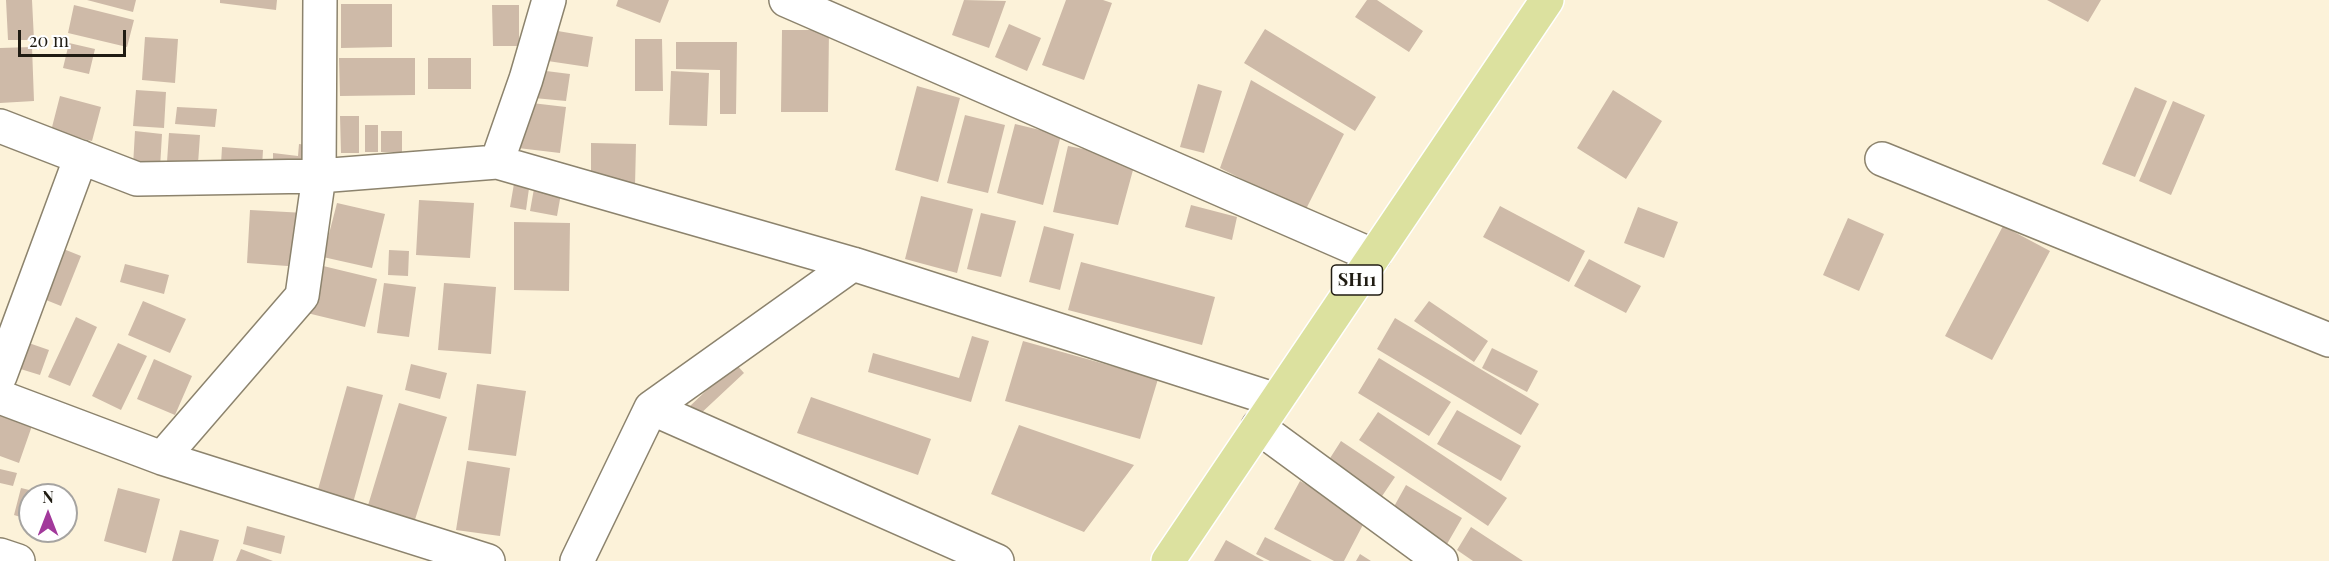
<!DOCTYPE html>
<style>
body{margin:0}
#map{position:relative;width:2329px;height:561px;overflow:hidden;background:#fcf2d9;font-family:"Playfair Display",serif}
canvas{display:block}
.north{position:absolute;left:18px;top:483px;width:60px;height:60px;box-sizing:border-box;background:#fff;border:2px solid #a6a4a1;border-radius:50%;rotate:0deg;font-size:16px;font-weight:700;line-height:24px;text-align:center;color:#201c13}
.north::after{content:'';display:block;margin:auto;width:21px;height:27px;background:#a2399b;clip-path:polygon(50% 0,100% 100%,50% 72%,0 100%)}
.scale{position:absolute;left:18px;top:30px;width:108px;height:27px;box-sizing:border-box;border:3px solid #201c13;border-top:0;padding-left:8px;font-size:18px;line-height:21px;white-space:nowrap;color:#201c13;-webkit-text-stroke:4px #fff;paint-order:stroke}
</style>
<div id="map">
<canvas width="2329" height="561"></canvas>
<div class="north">N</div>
<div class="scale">20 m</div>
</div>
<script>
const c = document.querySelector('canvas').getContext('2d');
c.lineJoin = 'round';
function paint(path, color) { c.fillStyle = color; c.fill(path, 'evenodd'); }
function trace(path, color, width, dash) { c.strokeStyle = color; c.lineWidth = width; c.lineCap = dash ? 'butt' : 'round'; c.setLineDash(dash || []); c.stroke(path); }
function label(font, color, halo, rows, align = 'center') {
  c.font = font + ' "Playfair Display",serif'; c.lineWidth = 4.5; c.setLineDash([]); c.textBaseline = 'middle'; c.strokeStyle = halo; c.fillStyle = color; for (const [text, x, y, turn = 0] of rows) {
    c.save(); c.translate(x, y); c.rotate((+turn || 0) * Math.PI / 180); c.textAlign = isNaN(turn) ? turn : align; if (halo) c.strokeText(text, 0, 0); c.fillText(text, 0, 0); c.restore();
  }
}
const building = new Path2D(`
 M6,0H32L34,40H8Z
 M87,0H136L133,12Z
 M220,0H277L276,10L220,3Z
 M618,0H669L660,23L616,6Z
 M964,0L1006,1L989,48L952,35Z
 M1066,0H1103L1112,3L1084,80L1042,65Z
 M1367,0H1377L1423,31L1409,52L1355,17Z
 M2047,0H2101L2088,22Z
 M341,4H392V47L341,48Z
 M74,5L134,20L127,47L68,33Z
 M492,5H519V46H493Z
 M1009,24L1041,38L1027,71L995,57Z
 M546,29L593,37L588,67L541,60Z
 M1265,29L1376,97L1355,131L1244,63Z
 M782,30H829L828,112H781Z
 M145,37L178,39L175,83L142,80Z
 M635,39H662L663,91H635Z
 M676,42H737L736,114H720V70L676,69Z
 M69,43L95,49L89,74L63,68Z
 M32,47L34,101L0,103V48Z
 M339,58H415V95L340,96Z
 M428,58H471V89H428Z
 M538,70L570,74L566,101L534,98Z
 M671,71L709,73L707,126L669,125Z
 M1251,80L1344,134L1305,211L1220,168Z
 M1198,84L1222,91L1204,153L1180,147Z
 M917,86L960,98L938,182L895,170Z
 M2135,87L2167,101L2135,177L2102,164Z
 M136,90L166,92L164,128L133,126Z
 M1613,90L1662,121L1626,179L1577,148Z
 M60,96L101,107L92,141L51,131Z
 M2173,101L2205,115L2171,195L2139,181Z
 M523,102L566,107L560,153L518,148Z
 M177,107L217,109L215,127L175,124Z
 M965,115L1005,125L988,193L947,183Z
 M340,116H359V153H341Z
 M1015,124L1061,135L1043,205L997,193Z
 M365,125H378V152H365Z
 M135,131L162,134L160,168L133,166Z
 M381,131H402V152H381Z
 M169,133L200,135L198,164L167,162Z
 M591,143L636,144L635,186H591Z
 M299,144L316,146L314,170L273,167V153L298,156Z
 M1068,146L1136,159L1118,225L1053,212Z
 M222,147L263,150L262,167L221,164Z
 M516,172L531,174L526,210L510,207Z
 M535,183L562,188L557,216L530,211Z
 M921,196L973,209L957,273L905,259Z
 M419,200L474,203L470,258L416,255Z
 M337,203L385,214L372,268L323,257Z
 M1191,205L1237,217L1232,240L1185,227Z
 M1500,206L1585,251L1569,282L1483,237Z
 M1638,207L1678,222L1664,258L1624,243Z
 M250,210L305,213L301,267L247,263Z
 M981,213L1016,221L1001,277L967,269Z
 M1848,218L1884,234L1859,291L1823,275Z
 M514,222L570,223L569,291L514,290Z
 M1044,226L1074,234L1060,290L1029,282Z
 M2003,226L2050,251L1992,360L1945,336Z
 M61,248L81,256L61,306L41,298Z
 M389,250L409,251L408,276L388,275Z
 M1589,259L1641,286L1626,313L1574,286Z
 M1081,262L1215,297L1202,345L1068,310Z
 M125,264L169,275L164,294L120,282Z
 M319,265L377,279L365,327L307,313Z
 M384,283L416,287L409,337L377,333Z
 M444,283L496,287L491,354L438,350Z
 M143,301L186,319L170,353L128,335Z
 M1429,301L1488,341L1474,362L1414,321Z
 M76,317L97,327L70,386L48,377Z
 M1395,318L1539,404L1521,435L1377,349Z
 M972,336L989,341L971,402L868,372L873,353L959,378Z
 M23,341L49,350L40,375L14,367Z
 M1023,341L1158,379L1140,439L1005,401Z
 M118,343L147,356L121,410L92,396Z
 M1492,348L1538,371L1527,392L1482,368Z
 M1379,358L1451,402L1429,436L1358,393Z
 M154,359L192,376L175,415L137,399Z
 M735,363L744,373L698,416L689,407Z
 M411,364L447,373L440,399L405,390Z
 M477,384L526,391L516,456L468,450Z
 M347,386L383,395L353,503L317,493Z
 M811,397L931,439L918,475L797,433Z
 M399,403L447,417L413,526L366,512Z
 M1457,410L1521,446L1501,481L1437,444Z
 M0,412L33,423L19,463L0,456Z
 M1378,412L1507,498L1488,526L1359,440Z
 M1019,425L1134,465L1084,532L991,494Z
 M1341,441L1395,477L1378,502L1325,466Z
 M467,461L510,468L500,536L456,530Z
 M0,469L17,473L13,486L0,483Z
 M1300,481L1367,517L1344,561H1334L1274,529Z
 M1406,485L1462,518L1447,544L1391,512Z
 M21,488L46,494L30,495V520L14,515Z
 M118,488L160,499L146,553L104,541Z
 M247,526L285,536L281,554L243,544Z
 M1471,527L1523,561H1473L1457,550Z
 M180,530L219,540L213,561H172Z
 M1265,537L1312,561H1270L1256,554Z
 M1226,540L1264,561H1214Z
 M241,549L273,561H236Z
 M1360,554L1371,561H1356Z`);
const minor = new Path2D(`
 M786,0L1374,256
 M0,126L137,179L319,176L497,162L526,79L549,0
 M1882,159L2329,340
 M497,162L853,264L1276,400
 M0,376L81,157
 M0,397L162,458L488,561
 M651,408L997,561
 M1258,427L1441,561
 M162,458L302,296L319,176L320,0
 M0,555L18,561
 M577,561L651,408L853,264`);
const primary = new Path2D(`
 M1168,561L1547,0`);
const shields = [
 [1357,280,51]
];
const shieldNames = [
 ["SH11",1357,280]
];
paint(building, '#cebaa8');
trace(minor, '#8c836d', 36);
trace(primary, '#fff', 36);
trace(minor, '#fff', 33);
trace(primary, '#dce19f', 33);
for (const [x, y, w] of shields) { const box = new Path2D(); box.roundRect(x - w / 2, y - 15, w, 30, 4.5); c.fillStyle = '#fff'; c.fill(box); trace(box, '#201c13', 1.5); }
label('bold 18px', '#201c13', null, shieldNames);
</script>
